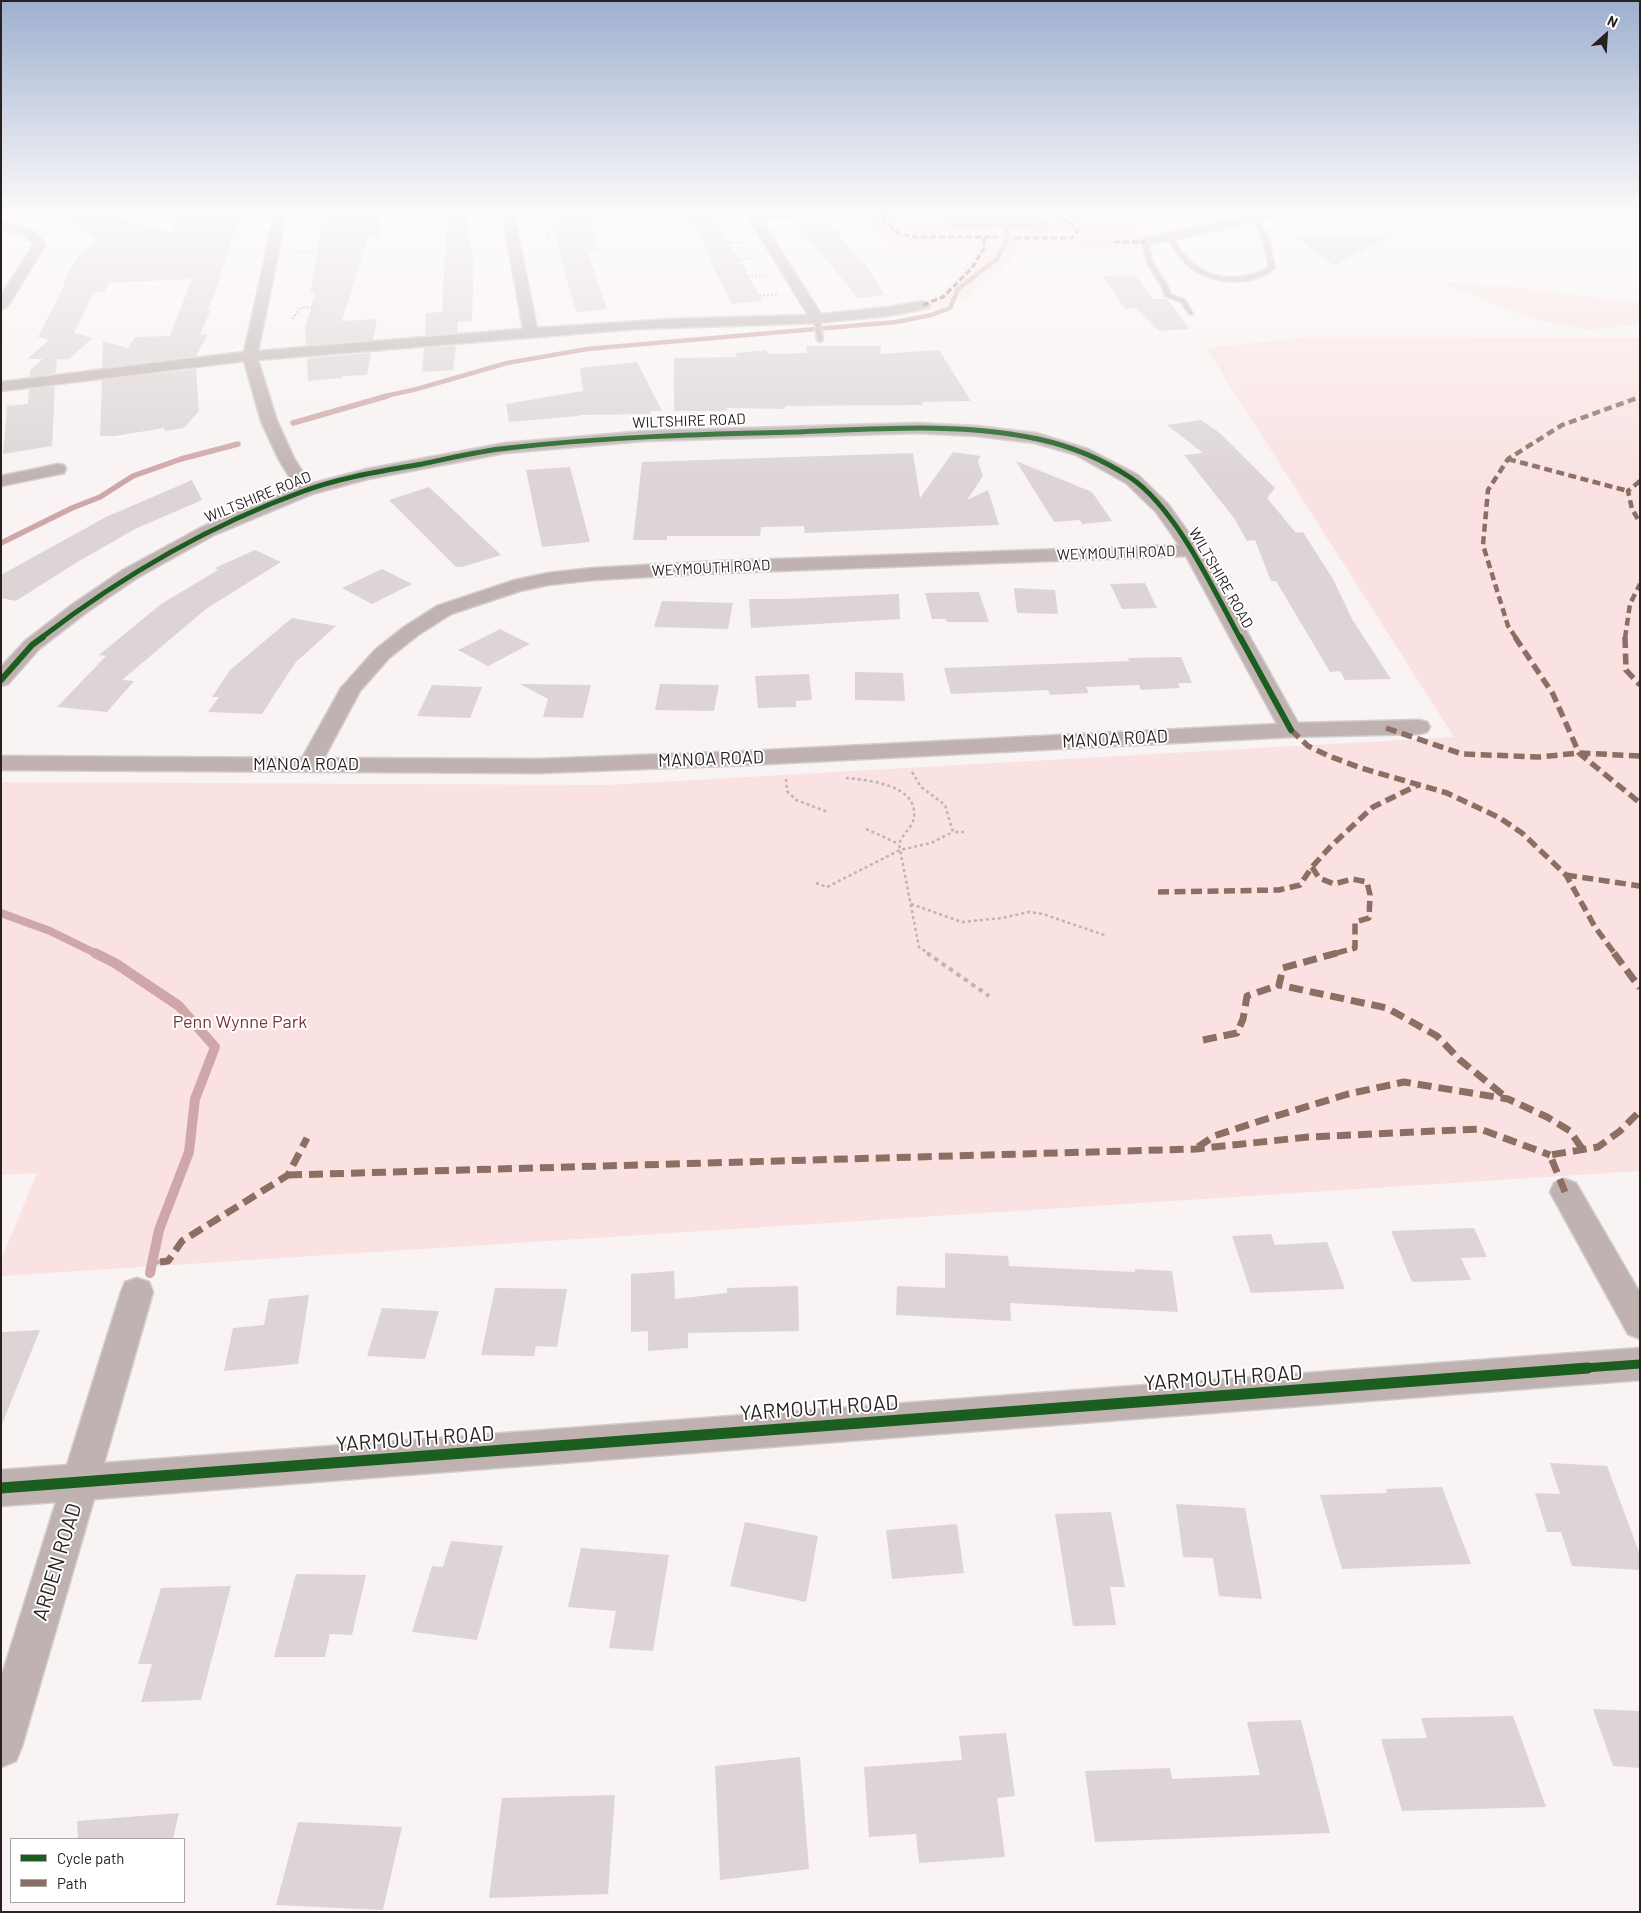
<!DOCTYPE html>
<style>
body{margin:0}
#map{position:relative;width:1641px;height:1913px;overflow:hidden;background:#f9f3f3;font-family:Barlow,sans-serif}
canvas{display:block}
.frame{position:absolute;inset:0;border:2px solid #292020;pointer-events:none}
.legend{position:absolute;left:10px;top:1838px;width:175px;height:65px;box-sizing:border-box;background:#fff;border:1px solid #a9a6a6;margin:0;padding:6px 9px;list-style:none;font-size:15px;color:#292020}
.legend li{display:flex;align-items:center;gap:10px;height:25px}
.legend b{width:25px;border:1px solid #a9a6a6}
.north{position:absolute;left:1581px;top:10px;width:50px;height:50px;-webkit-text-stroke:4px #fff;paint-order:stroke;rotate:26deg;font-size:14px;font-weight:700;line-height:20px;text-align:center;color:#292020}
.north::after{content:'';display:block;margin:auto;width:18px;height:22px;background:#292020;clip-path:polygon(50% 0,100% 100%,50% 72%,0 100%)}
</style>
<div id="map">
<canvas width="1641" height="1913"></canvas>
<div class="frame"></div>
<ul class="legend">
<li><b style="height:6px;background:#1b5e20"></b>Cycle path</li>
<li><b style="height:6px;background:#8d6e63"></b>Path</li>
</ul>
<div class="north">N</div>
</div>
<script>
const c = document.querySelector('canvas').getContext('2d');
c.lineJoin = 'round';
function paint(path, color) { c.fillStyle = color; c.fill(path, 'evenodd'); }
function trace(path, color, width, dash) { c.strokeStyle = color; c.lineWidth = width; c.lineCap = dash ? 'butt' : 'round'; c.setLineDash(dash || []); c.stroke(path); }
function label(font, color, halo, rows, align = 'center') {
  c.font = font + ' Barlow,sans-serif'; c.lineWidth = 4; c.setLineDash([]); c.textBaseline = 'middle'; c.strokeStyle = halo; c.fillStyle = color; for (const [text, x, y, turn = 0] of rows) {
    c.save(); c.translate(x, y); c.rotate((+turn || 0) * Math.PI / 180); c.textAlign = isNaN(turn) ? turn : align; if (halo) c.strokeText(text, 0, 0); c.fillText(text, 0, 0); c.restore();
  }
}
const green = new Path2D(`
 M877,212H1106L1126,221L1141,232L1142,249H1020L1009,262L966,300L913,314L904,306L936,296L956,279L978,249L896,248L857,215Z
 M1440,282L1499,286L1640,303V325L1586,330L1529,318Z
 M1309,337L1640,338V1171L1,1276V1260L37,1173L1,1175V782L606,785L1454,737L1206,348Z`);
const water = new Path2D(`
 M945,212H1034L1047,224L1048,231L999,227L958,230L944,220Z`);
const streamFar3 = new Path2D(`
 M381,397L417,389L507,363L587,349L896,322L931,315L950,308L958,289L997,259L1006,242L1008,212`);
const streamFar2 = new Path2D(`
 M293,423L387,396
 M1,543L72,508L100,497L133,476L181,459L238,444`);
const streamFar1 = new Path2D(`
 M1,913L50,931L97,954`);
const stream = new Path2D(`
 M95,953L115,963L179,1006L215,1047L195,1099L189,1152L159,1230L150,1273`);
const building = new Path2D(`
 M61,212H100L171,233L180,215L223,212L222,216L240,215L217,287L208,309H211L200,335L208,334L196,356L102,368L103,341L128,348L135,337L170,336L192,279L109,283L104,292L93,293L74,333L93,338L69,359H57L56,373L30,377V370L43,359H27L49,340L38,337L66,282H63L79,255L98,242Z
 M447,212H466L472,254H474L472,321L458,322L457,333L425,335L426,313L442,312Z
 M564,212H589L598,250L587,251L607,309L576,312L554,232V219Z
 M685,212H710L744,267L762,301L732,304L708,257H711Z
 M381,213L379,237H368L342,321L377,319L373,340L306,345L305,329L315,293H310L324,216Z
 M829,223L859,259H862L885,295L858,298L797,225Z
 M1394,234L1334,266L1295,236Z
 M1135,275L1153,299H1167L1189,329L1159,331L1136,308L1125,309L1103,276Z
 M456,346L453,370L422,372L424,348Z
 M806,346H881L880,354L939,350L971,401L922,402L923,405L785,406V409L727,408L726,411H674V358L737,357L735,353L766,350L768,354L807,353Z
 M371,353L367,375L342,376V378L308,381L307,358Z
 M637,362L662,411H651L650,414L578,415L579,416L509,422L506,404L583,391L580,368Z
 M196,369L199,411L184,428L165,431L164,428L115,436H100L102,380Z
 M55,386L52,446L3,454L7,406L28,404L29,389Z
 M1201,420L1220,433L1275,488L1267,498L1296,533L1303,532L1333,579L1352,619L1391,679L1345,680L1340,671L1330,672L1276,581H1271L1255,540L1247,541L1234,518L1184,455L1203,453L1167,425Z
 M953,452L981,456L978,461L983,476L967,500L988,490L999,525L805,533L804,526L761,527L760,536H667V540H633L642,462L913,453L920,498Z
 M1016,461L1092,492L1112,521L1082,524L1080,520L1054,522Z
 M570,467L590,542L542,547L526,470Z
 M192,480L202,500L135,529L74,564L16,601L1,598V575L106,517Z
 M429,487L501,555L462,567H456L389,500Z
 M255,550L281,562L206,609L122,680L134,681L107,712L57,707L106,656L99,655L161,604L218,570L215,568Z
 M382,569L412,584L372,604L342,588Z
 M1145,583L1157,608L1122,609L1110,584Z
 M1014,588L1055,590L1058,614L1017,613Z
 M979,592L989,622H947L946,619H932L925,593Z
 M899,594L900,619L751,628L749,599H786Z
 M662,601L733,603L728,629L654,627Z
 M292,618L336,626L295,663L262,714L208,712L219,697H212L230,670Z
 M500,629L530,644L488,666L458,650Z
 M1181,657L1192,683H1178L1180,688L1141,690L1139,685L1086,687L1089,693L1050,695L1048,690L951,694L944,668L1129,661L1128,658Z
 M855,672L903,673L905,701L855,700Z
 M809,674L812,700L796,701V707L758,708L755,676Z
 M520,684L591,685L583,718L543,717L548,699Z
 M660,684L719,685L714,711L655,710Z
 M432,685L482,687L470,718L417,716Z
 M1474,1228L1487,1257L1461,1258L1471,1280L1412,1282L1391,1231Z
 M1271,1234L1275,1245L1327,1242L1345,1289L1251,1293L1232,1236Z
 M945,1253L1008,1256L1009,1266L1135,1272V1269L1172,1271L1178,1312L1010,1303L1011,1321L896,1315L897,1286L945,1288Z
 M674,1271L675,1299L727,1293V1288L798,1286L799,1331L688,1333V1348L648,1351V1331L631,1332V1274Z
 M495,1288L567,1289L557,1347L536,1346L534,1356L481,1355Z
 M309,1295L298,1364L224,1371L233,1328L264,1325L269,1299Z
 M382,1308L439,1311L425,1359L367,1356Z
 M40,1330L2,1424L1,1423V1332Z
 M1550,1463L1607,1466L1640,1555V1570L1572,1566L1561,1532H1547L1535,1493L1560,1494Z
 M1442,1487L1471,1564L1342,1569L1320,1495L1387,1493L1386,1489Z
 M1176,1504L1245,1508L1262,1599L1219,1596L1213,1558L1183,1557Z
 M1111,1512L1125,1587H1110L1116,1625L1073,1626L1055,1514Z
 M745,1522L818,1536L806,1602L730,1586Z
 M957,1524L964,1573L892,1579L886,1530Z
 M451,1541L503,1546L477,1640L412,1632L432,1566L443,1567Z
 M581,1548L669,1555L653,1651L609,1648L616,1611L568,1607Z
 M296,1574L366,1575L352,1635L330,1634L325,1657H274Z
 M231,1586L201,1700L141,1702L152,1664H138L161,1588Z
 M1593,1709L1640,1711V1768L1613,1766Z
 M1513,1716L1546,1807L1402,1811L1381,1739L1427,1738L1421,1718Z
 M1301,1720L1330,1833L1095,1842L1085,1771L1170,1768L1172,1779L1260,1775L1247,1722Z
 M1006,1733L1015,1796L997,1798L1005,1857L919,1863L916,1834L869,1837L864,1767L962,1760L959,1736Z
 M800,1757L809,1869L720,1880L715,1766Z
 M615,1795L608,1894L489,1898L502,1798Z
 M179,1813L173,1839H78L77,1821Z
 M298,1822L402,1827L383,1910L276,1905Z`);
const pathFar2 = new Path2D(`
 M719,225L734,224
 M996,237L1015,238
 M1072,238L1092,242H1114
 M548,239L547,233L554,230
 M729,243H745
 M295,253L322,249
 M735,260L755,258
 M747,277L766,276
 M759,296L778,294
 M292,319L301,308L314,307`);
const pathFar1 = new Path2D(`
 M912,772L921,787L945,805L953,832H964
 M846,778C867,780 918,784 914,817C913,827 902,834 899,844L919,947L929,954
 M786,779L787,791L796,800L828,812
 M866,829L899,844
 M816,883L827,887L900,850L931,843L953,832
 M911,904L962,922L1002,918L1029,912L1043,914L1107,936`);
const path = new Path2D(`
 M927,953L989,996
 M148,1263L160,1262`);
const lane = new Path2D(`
 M816,212H843L755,221L752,219Z
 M1256,216L1259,218L1269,240L1275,268C1252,287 1214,285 1191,268C1180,260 1174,248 1167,237L1172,236C1176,242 1180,250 1185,256C1208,281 1241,283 1269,267L1263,240L1253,218Z
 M1145,240L1148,242L1153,263L1166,283L1171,295L1185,300L1193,314H1189L1181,302L1165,296L1162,287L1147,263L1142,242Z
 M817,317L820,319L823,340L820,342L817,340L814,319Z`);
const street = new Path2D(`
 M275,212H287L258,351L523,329L504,224L505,219L512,212H525L517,220L516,224L537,328L672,319L808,315L749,219L748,212H760L761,219L821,314L888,307L923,301L930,305L928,308L888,316L817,323L636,329L258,360L277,421L294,458L310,484L367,469L505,443L645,431L917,423L977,426L1036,433L1088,449L1138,475L1168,504L1201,550L1298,723L1419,720L1427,722L1430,727L1427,732L1419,734L1291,737L748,765L539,773L1,770V756L302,758L341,688L375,650L404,627L437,606L515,580L548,573L593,568L721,561L1179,545L1156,512L1126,483L1076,455L1035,443L977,436L917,433L645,441L505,453L368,479L312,494L214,535L137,578L87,612L39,649L8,684L1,686V667L25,641L73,604L123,570L202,527L296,488L278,458L261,421L244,361L1,391V382L244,352ZM1186,556L1277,724L748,751L539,759L324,758L360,691L389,658L418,635L451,614L520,591L548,585L593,580L721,573Z
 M1266,212H1290L1284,215L1145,246L1139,242L1145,238Z
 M1,221L32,230L46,244L8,306L1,310V295L34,244L24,235L1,229Z
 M58,464L64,465L66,469L64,473L1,486V476Z
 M1565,1179L1576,1183L1640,1293V1339L1628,1334L1550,1192L1554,1183Z
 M137,1278L149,1282L153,1292L104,1463L1640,1348V1380L94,1499L22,1746L16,1761L1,1767V1678L56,1502L1,1506V1470L67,1465L121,1292L125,1282Z`);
const quietFar3 = new Path2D(`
 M876,212L898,233L912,237H996
 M881,216L899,212
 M1015,238H1072L1078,230L1075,226L1051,212
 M1114,242H1145
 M923,305L943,297L972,268L984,248V237`);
const quietFar2 = new Path2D(`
 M1508,459L1628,491
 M1640,481L1628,491L1632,509L1640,523
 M1516,638L1508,626L1483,545L1488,490L1508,459L1562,425L1640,397
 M1625,638L1630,604L1640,584`);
const quietFar1 = new Path2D(`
 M1515,637L1553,694L1579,753L1640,803
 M1625,637L1626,670L1640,685
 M1386,728L1462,754L1539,757L1579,753L1640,756
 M1291,730L1308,746L1329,756L1361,768L1447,793L1500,818L1522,833L1566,875L1595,927L1615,954
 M1312,867L1319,878L1334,884L1352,879L1367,882L1370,895L1369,918L1355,922V948L1333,954
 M1566,875L1640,886
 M1158,892L1279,890L1300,885L1312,867L1331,846L1373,807L1420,784`);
const quiet = new Path2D(`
 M1337,953L1283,968L1279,985L1387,1008L1437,1036L1460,1060L1508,1099
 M1614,953L1640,988
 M1203,1040L1237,1033L1243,1019L1247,996L1279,985
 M1198,1147L1214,1136L1263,1120L1348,1094L1404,1082L1508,1099L1547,1117L1570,1131L1583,1150
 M288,1175L1196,1149L1308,1137L1480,1129L1550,1155
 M1565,1192L1550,1155L1598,1147L1620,1131L1640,1111
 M160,1262L168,1261L182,1241L288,1175L307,1138`);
const cyclewayFar3 = new Path2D(`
 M41,638C123,575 207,526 304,491C342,477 383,471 422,464C451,458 479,451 508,448C604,437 700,434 797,432C876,429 961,422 1038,439C1070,446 1104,460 1131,478C1177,510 1213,589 1240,638`);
const cyclewayFar2 = new Path2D(`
 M1240,637L1291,730
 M1,680L32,645L43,637`);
const cyclewayFar1 = new Path2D(`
 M1571,1369L1640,1364`);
const cycleway = new Path2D(`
 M1,1488L1588,1368`);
const farStreetnames = [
 ["WILTSHIRE ROAD",689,421,-2],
 ["WILTSHIRE ROAD",258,497,-22],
 ["WEYMOUTH ROAD",1116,553,-2],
 ["WEYMOUTH ROAD",711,568,-3],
 ["WILTSHIRE ROAD",1221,578,60]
];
const streetNames = [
 ["MANOA ROAD",1115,739,-3],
 ["MANOA ROAD",711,759,-2],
 ["MANOA ROAD",306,764]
];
const parkNames = [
 ["Penn Wynne Park",240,1022]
];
const nearStreetnames = [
 ["YARMOUTH ROAD",1223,1378,-4],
 ["YARMOUTH ROAD",819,1408,-4],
 ["YARMOUTH ROAD",415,1439,-4],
 ["ARDEN ROAD",57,1562,-73]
];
paint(green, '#fae2e2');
paint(water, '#d0a7a9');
trace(streamFar3, '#d0a7a9', 4.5);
trace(streamFar2, '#d0a7a9', 5.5);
trace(streamFar1, '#d0a7a9', 8);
trace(stream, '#d0a7a9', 10);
paint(building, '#ddd5d5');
trace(lane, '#d3cece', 3);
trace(street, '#d3cece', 3);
trace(pathFar2, '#beb4b4', 2, [2, 2]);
trace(pathFar1, '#beb4b4', 2.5, [3, 3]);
trace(path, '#beb4b4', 4, [4.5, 4.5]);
paint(lane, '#c1b2b2');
paint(street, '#c1b2b2');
trace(quietFar3, '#8d6e63', 3, [6, 3]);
trace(quietFar2, '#8d6e63', 4.5, [8, 4.5]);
trace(quietFar1, '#8d6e63', 5.5, [11, 5.5]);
trace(quiet, '#8d6e63', 7, [14, 7]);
trace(cyclewayFar3, '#1b5e20', 5);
trace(cyclewayFar2, '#1b5e20', 6);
trace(cyclewayFar1, '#1b5e20', 9);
trace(cycleway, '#1b5e20', 11);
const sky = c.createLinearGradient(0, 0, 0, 480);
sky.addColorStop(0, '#9eafcf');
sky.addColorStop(0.44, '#fcfafa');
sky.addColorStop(1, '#fcfafa00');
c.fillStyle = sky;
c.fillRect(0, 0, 1641, 480);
label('15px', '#292020', '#fff', farStreetnames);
label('18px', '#292020', '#fff', streetNames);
label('18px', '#7c343a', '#fff', parkNames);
label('21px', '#292020', '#fff', nearStreetnames);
</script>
